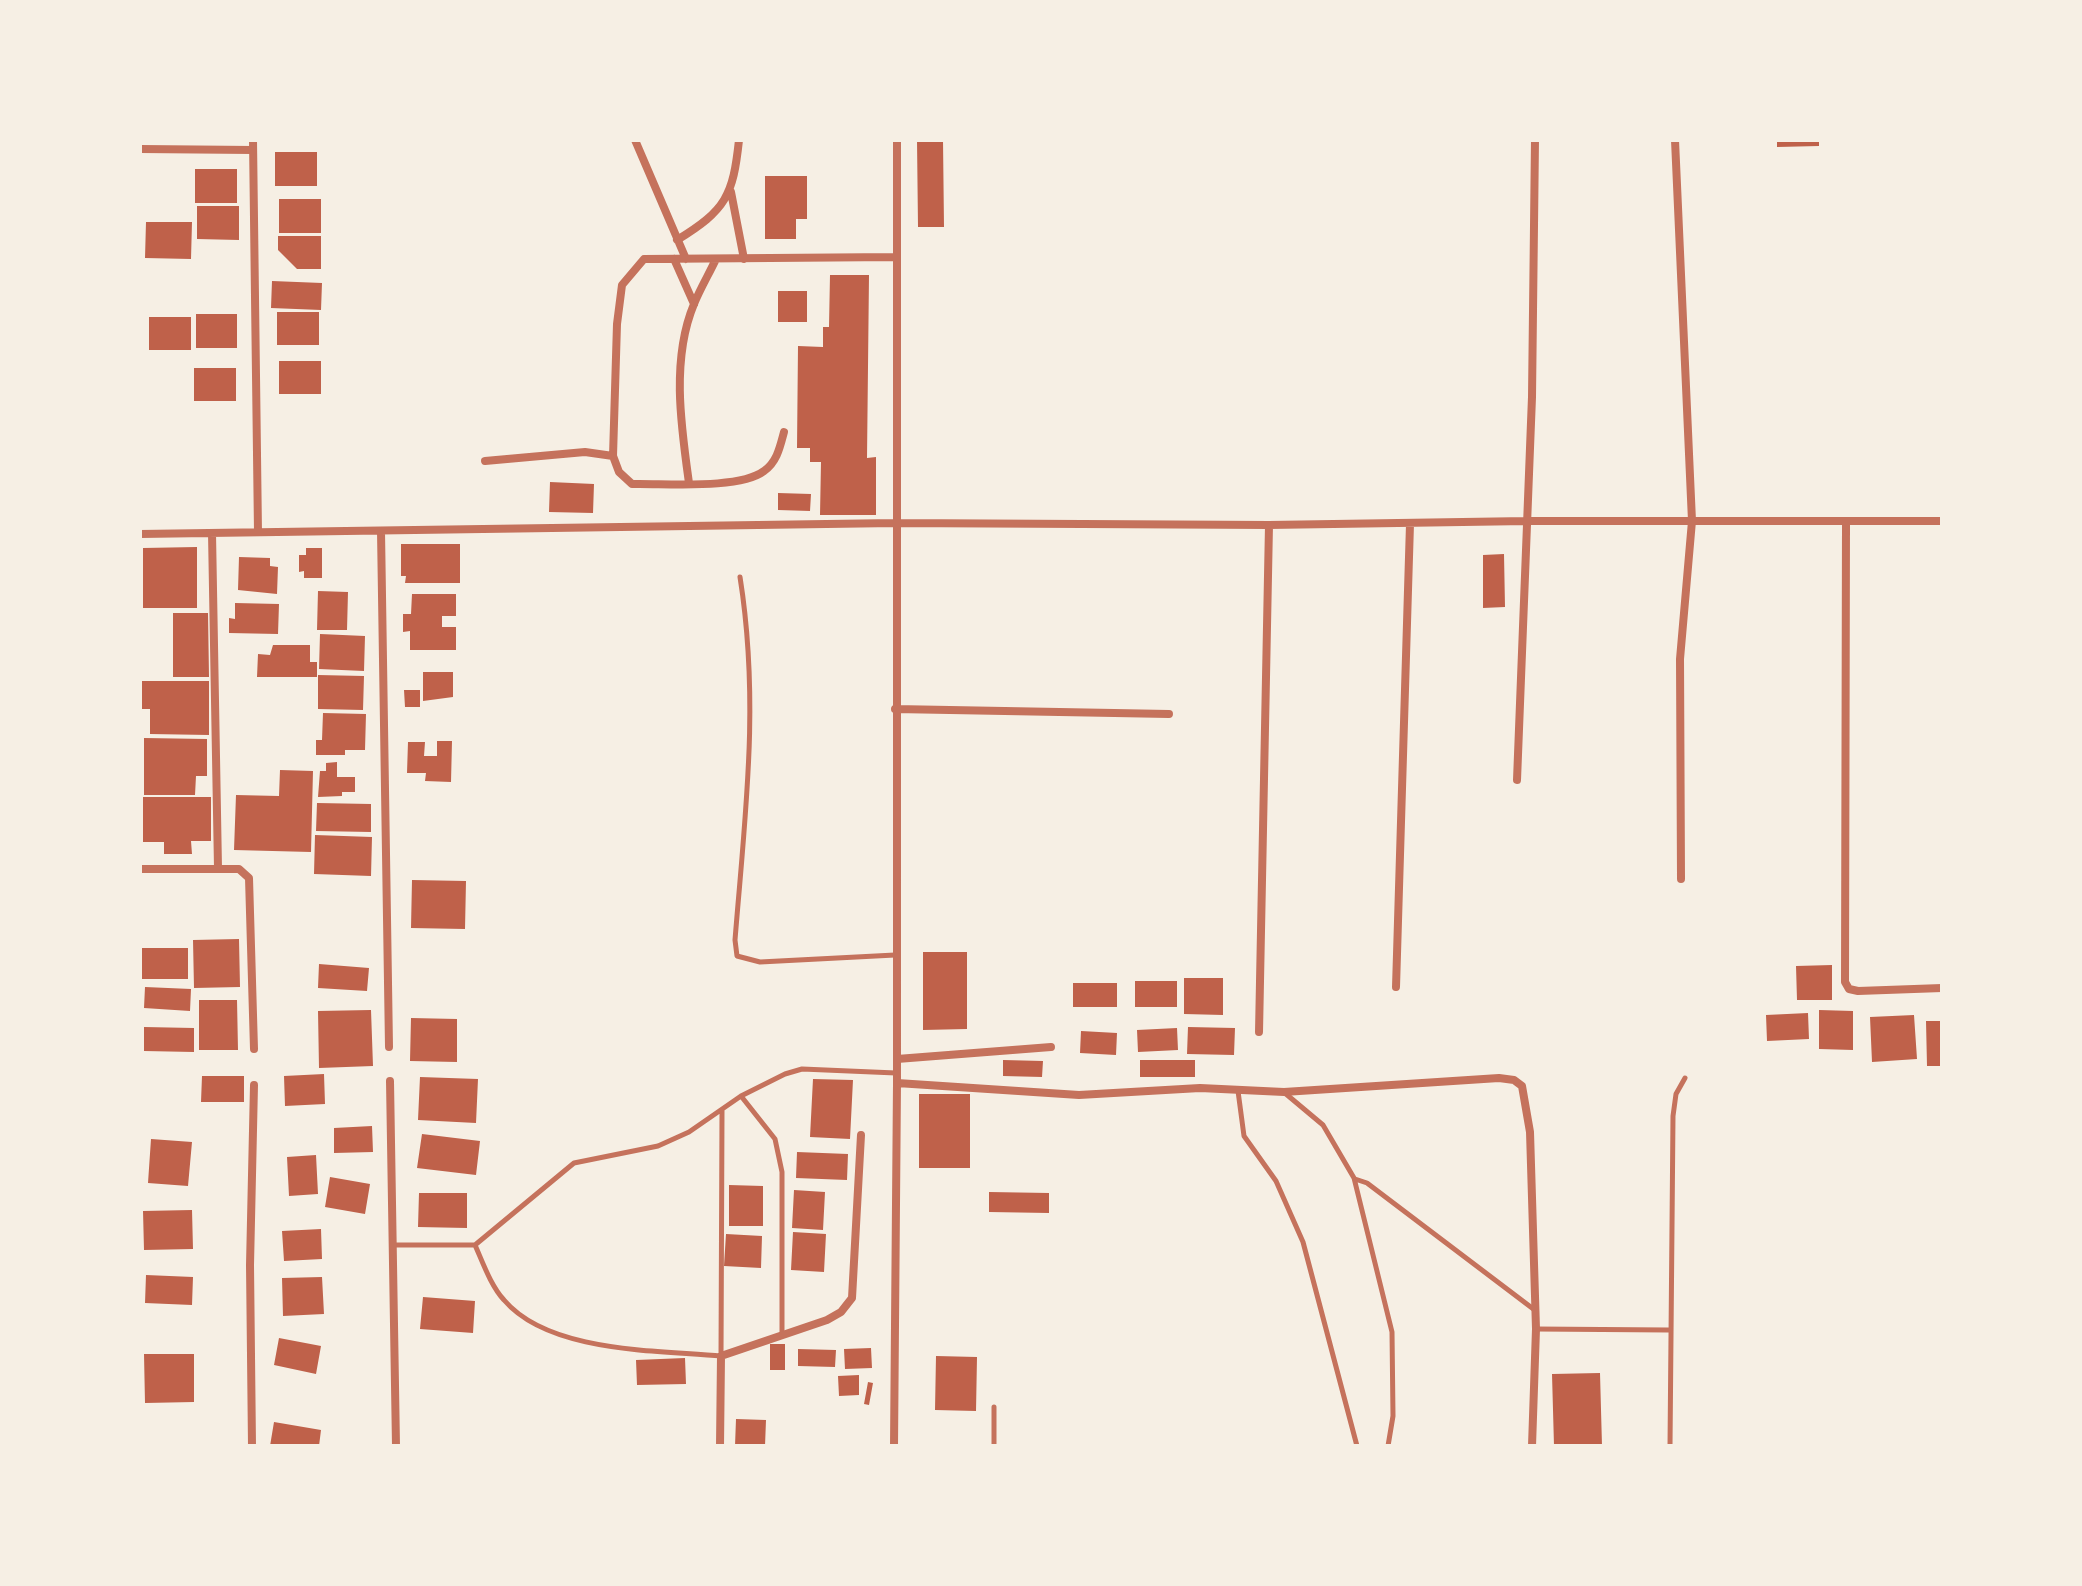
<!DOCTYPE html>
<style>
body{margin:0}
#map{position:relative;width:2082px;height:1586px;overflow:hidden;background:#f6efe4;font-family:"Titillium Web",sans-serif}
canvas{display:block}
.frame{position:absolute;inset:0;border:142px solid #f6efe4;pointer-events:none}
</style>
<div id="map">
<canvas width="2082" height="1586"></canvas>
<div class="frame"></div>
</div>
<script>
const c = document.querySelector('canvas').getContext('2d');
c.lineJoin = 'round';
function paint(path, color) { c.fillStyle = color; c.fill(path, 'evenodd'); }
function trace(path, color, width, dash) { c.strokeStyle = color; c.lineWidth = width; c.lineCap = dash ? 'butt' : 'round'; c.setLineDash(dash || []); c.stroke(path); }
const building = new Path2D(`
 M917,140H943L944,227H918Z
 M1777,140H1819V146L1777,147Z
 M275,152H317V186H275Z
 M195,169H237V203H195Z
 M765,176H807V219H796V239H765Z
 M279,199H321V233H279Z
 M197,206H239V240L197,239Z
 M146,222H192L191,259L145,258Z
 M278,236H321V269H297L278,250Z
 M830,275H869L867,458L876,457V515H820L821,462H810V448H797L798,346L823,347V327H829Z
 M272,281L322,283L321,310L271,308Z
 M778,291H807V322H778Z
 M277,312H319V345H277Z
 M196,314H237V348H196Z
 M149,317H191V350H149Z
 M279,361H321V394H279Z
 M194,368H236V401H194Z
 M550,482L594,484L593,513L549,512Z
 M778,493L811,494L810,511L778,510Z
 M401,544H460V583H405L406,576H401Z
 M197,547V608H143V548Z
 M306,548H322V578H304V571L299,572V555H306Z
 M1504,554L1505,607L1483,608V555Z
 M239,557L270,558V566L278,567L277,594L238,590Z
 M318,591L348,592L347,630H317Z
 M412,594H456V616H442V627H456V650H410V631L403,632V614H411Z
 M235,603L279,604L278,634L229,633V618L235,619Z
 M173,613H208L209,677H173Z
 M320,634L365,636L364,671L319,669Z
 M273,645H310V662H317V677H257L258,654L270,655Z
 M423,672H453V697L423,701Z
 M318,675L364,676L363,710L318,709Z
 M142,681H209V735L150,734V709H141Z
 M404,690H420V707H405Z
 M323,713L366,714L365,750H345V755H316V740H322Z
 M144,738L207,739V776H196L195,795H144Z
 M437,741H452L451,782L425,781L426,773H407L408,742H425L424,756H437Z
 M337,762V777H355V792H342V796L318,797L320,771H326V763Z
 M280,770L313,771L311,852L234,850L236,795L279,796Z
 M143,797H211V841H191L192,854H164V842H143Z
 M317,803L371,804V832L316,831Z
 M315,835L372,837L371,876L314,874Z
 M412,880L466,881L465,929L411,928Z
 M239,939L240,987L194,988L193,940Z
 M141,948H188V979H141Z
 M923,952H967V1029L923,1030Z
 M319,964L369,968L367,991L318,988Z
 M1832,965V1000H1797L1796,966Z
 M1184,978H1223V1015L1184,1014Z
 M1135,981H1177V1007H1135Z
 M1073,983H1117V1007H1073Z
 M145,987L191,989L190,1011L144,1008Z
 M199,1000H237L238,1050H199Z
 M371,1010L373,1066L319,1068L318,1011Z
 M1819,1010L1853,1011V1050L1819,1049Z
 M1808,1013L1809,1039L1767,1041L1766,1015Z
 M1914,1015L1917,1059L1872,1062L1870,1017Z
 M411,1018L457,1019V1062L410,1061Z
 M1926,1021H1942V1066H1927Z
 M144,1027L194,1028V1052L144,1051Z
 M1188,1027L1235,1028L1234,1055L1187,1054Z
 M1177,1028L1178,1050L1138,1052L1137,1030Z
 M1081,1031L1117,1033L1116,1055L1080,1053Z
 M1003,1060L1043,1061L1042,1077L1003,1076Z
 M1140,1060H1195V1077H1140Z
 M324,1074L325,1104L285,1106L284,1076Z
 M202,1076H244V1102H201Z
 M420,1077L478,1079L476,1123L418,1120Z
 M813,1079L853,1080L850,1139L810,1137Z
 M919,1094H970V1168H919Z
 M372,1126L373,1152L334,1153V1128Z
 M422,1134L480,1141L476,1175L417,1168Z
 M151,1139L192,1142L188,1186L148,1183Z
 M797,1152L848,1154L847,1180L796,1178Z
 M316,1155L318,1194L289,1196L287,1157Z
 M330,1177L370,1184L365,1214L325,1207Z
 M729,1185L763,1186V1226H729Z
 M794,1190L825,1192L823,1230L792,1228Z
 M989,1192L1049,1193V1213L989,1212Z
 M419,1193H467V1228L418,1227Z
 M192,1210L193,1249L144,1250L143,1211Z
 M321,1229L322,1259L284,1261L282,1231Z
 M793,1232L826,1234L824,1272L791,1270Z
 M726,1234L762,1236L761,1268L724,1266Z
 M146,1275L193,1277L192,1305L145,1303Z
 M322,1277L324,1314L283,1316L282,1278Z
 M423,1297L475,1301L473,1333L420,1329Z
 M279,1338L321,1346L316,1374L274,1365Z
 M770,1344H785V1370H770Z
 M871,1348L872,1368L845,1369L844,1349Z
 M798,1349L836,1350L835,1367L798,1366Z
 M144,1354H194V1402L145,1403Z
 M936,1356L977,1357L976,1411L935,1410Z
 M685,1358L686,1384L637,1385L636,1360Z
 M1600,1373L1602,1446H1554L1552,1374Z
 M859,1375V1395L839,1396L838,1376Z
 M868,1382L873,1383L869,1405L864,1404Z
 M736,1419L766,1420L765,1446H735Z
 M274,1422L321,1430L319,1446H270Z`);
const service = new Path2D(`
 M740,577C760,703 745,815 735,940L737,956L760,962L895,955
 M1238,1091L1244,1136L1276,1181L1303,1242L1357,1446
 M1286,1094L1323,1125L1354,1178L1392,1332L1393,1416L1388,1446
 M741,1096L775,1139L782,1172V1333
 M1355,1179L1367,1183L1536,1311
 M394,1245H475L574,1163L658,1146L689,1132L741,1096L785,1074L802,1069L896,1073
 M475,1245C483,1263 491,1286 504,1300C549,1353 657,1350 721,1356L722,1111
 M1536,1329L1668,1330
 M994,1407V1446
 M1670,1446L1673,1116L1676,1094L1685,1078`);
const minor = new Path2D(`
 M253,140L258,532
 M635,140L686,259
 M1675,140L1692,521L1680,659L1681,879
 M140,149L253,150
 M731,192L744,259
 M677,240C726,210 733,196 739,140
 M674,259L694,304
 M613,456L617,324L622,285L644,259L896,257
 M485,461L585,452L613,456L619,472L632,484C664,483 739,490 764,471C777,462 780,447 784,432
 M689,483C681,426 671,359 694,304C700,289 709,274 716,259
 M1846,521L1845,982L1849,989L1858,991L1942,988
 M381,531L389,1047
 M212,533L218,868
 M140,534L895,523L1269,525L1527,521H1942
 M895,709L1169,714
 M1517,780L1532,397L1535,140
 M140,869H239L249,878L254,1049
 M1396,987L1410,524
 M1259,1032L1269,525
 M897,1059L1051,1047
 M390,1081L396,1446
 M897,1083L1079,1095L1200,1088L1284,1092L1499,1078L1514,1080L1522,1086L1530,1132L1536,1329L1532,1446
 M252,1446L250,1265L254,1085
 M720,1446L721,1356L827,1320L841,1312L852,1298L861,1135
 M894,1446L897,1083V140`);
paint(building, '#bf614a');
trace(service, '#c5725c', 5);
trace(minor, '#c5725c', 8);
</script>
